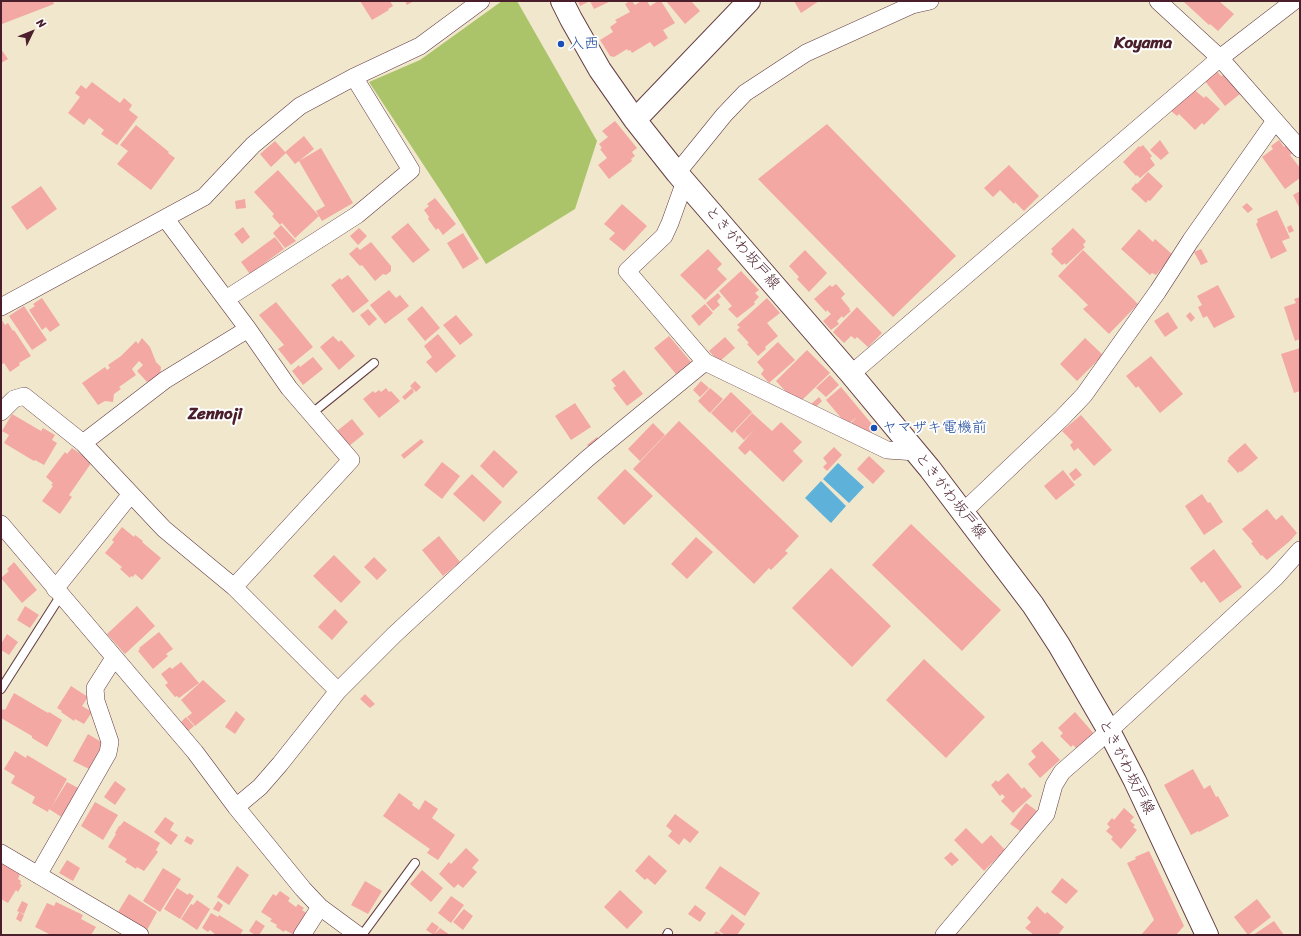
<!DOCTYPE html>
<meta charset="utf-8">
<style>
body{margin:0}
#map{position:relative;width:1301px;height:936px;overflow:hidden;background:#f1e7cd;font-family:Sriracha,sans-serif}
canvas{display:block}
.frame{position:absolute;inset:0;border:2px solid #4a1f2b;pointer-events:none}
.north{position:absolute;left:12px;top:12px;width:40px;height:40px;-webkit-text-stroke:3px #fff;paint-order:stroke;rotate:47deg;font-size:11px;font-weight:700;line-height:16px;text-align:center;color:#4a1f2b}
.north::after{content:'';display:block;margin:auto;width:14px;height:18px;background:#4a1f2b;clip-path:polygon(50% 0,100% 100%,50% 72%,0 100%)}
</style>
<div id="map">
<canvas width="1301" height="936"></canvas>
<div class="frame"></div>
<div class="north">N</div>
</div>
<script>
const c = document.querySelector('canvas').getContext('2d');
c.lineJoin = 'round';
function paint(path, color) { c.fillStyle = color; c.fill(path, 'evenodd'); }
function trace(path, color, width, dash) { c.strokeStyle = color; c.lineWidth = width; c.lineCap = dash ? 'butt' : 'round'; c.setLineDash(dash || []); c.stroke(path); }
function label(font, color, halo, rows, align = 'center') {
  c.font = font + ' Sriracha,"Klee One",sans-serif'; c.lineWidth = 4; c.setLineDash([]); c.textBaseline = 'middle'; c.strokeStyle = halo; c.fillStyle = color; for (const [text, x, y, turn = 0] of rows) {
    c.save(); c.translate(x, y); c.rotate((+turn || 0) * Math.PI / 180); c.textAlign = isNaN(turn) ? turn : align; if (halo) c.strokeText(text, 0, 0); c.fillText(text, 0, 0); c.restore();
  }
}
const green = new Path2D(`
 M502,1H517L597,141L575,209L486,264L446,199L369,82L420,60Z`);
const water = new Path2D(`
 M838,463L864,487L849,503L823,479Z
 M821,481L846,506L831,523L805,498Z`);
const building = new Path2D(`
 M1,1H53L54,4L2,24Z
 M360,1H390L393,6L388,9L389,10L372,20Z
 M405,1H414L407,5Z
 M578,1H587L588,2L580,6Z
 M590,1H611L594,9Z
 M630,1H632L635,5L641,1H647L650,6L658,1H661L675,23L663,30L668,38L654,47L650,42L632,53L630,50L628,51L627,49L614,57L610,56L600,40L613,32L610,27L617,22L615,20L630,12L625,4Z
 M666,1H691L700,11L685,24Z
 M794,1H819L801,13Z
 M1186,1H1219L1234,14L1218,31L1210,24L1209,25L1184,2Z
 M1,49L8,59L1,63Z
 M1216,70L1221,76L1224,75L1240,94L1225,106L1204,80Z
 M92,82L120,103L124,98L132,105L129,110L138,117L117,145L101,134L104,130L89,118L84,125L68,113L80,97L75,93L81,85L86,89Z
 M1191,87L1204,98L1206,96L1220,109L1204,125L1202,123L1195,130L1179,114L1177,116L1170,110Z
 M615,121L637,148L632,152L635,156L631,159L632,161L609,179L598,165L607,158L600,149L602,148L599,144L608,137L602,131Z
 M827,124L956,256L893,317L758,179Z
 M136,125L169,152L168,153L175,158L151,190L117,164L128,151L120,145Z
 M304,136L314,149L299,161L321,148L353,203L322,221L316,211L325,206L299,161L295,164L286,153L271,167L260,154L275,141L285,152Z
 M1160,140L1169,153L1161,160L1150,150Z
 M1279,140L1284,147L1287,145L1293,153L1290,155L1300,168V178L1285,189L1262,157L1273,149L1271,146Z
 M1143,145L1152,156L1150,158L1155,165L1140,178L1137,175L1136,176L1123,162L1139,146L1140,147Z
 M1009,165L1039,196L1024,211L1015,202L1014,204L1000,190L993,197L984,188Z
 M278,170L319,216L295,238L282,223L280,225L272,216L274,214L254,192Z
 M1148,172L1163,186L1150,201L1148,200L1146,203L1131,189L1136,183L1137,184Z
 M41,186L57,209L27,230L11,207Z
 M1300,191V209L1293,195Z
 M435,198L456,224L443,235L438,228L436,230L428,219L429,217L424,210L429,206L427,204Z
 M245,199L246,208L236,209L235,201Z
 M1247,203L1253,209L1248,213L1242,207Z
 M622,204L647,226L624,251L609,239L615,233L604,224Z
 M1277,210L1290,238L1282,241L1287,251L1271,259L1256,224L1258,222L1257,219Z
 M408,223L430,250L413,263L391,237Z
 M281,225L296,241L285,248L273,233Z
 M1291,225L1294,231L1289,233L1287,227Z
 M243,227L250,237L242,244L234,234Z
 M359,228L367,236L358,245L350,236Z
 M1073,228L1086,241L1083,245L1085,247L1066,265L1065,263L1062,265L1051,254L1053,251L1051,249Z
 M1139,229L1153,242L1155,239L1173,255L1156,275L1152,273L1150,275L1121,249Z
 M463,233L479,259L463,269L447,243Z
 M275,237L284,249L273,257L264,245Z
 M371,242L391,266V271L386,275L383,274L375,281L362,265L360,266L349,254L357,247L360,250Z
 M264,245L273,257L261,266L252,254Z
 M708,249L722,264L717,269L727,279L705,300L680,275Z
 M1201,249L1208,262L1201,265L1194,252Z
 M805,250L827,273L809,292L797,279L799,277L789,266Z
 M1083,250L1138,304L1109,334L1083,309L1088,305L1058,276Z
 M252,254L261,266L250,274L241,262Z
 M741,271L759,290L755,293L759,297L754,302L755,304L737,318L728,309L732,306L719,291Z
 M348,275L369,301L353,313L331,285L340,278L341,280Z
 M836,284L845,294L841,298L850,309L849,310L851,311L843,318L842,316L837,321L839,324L831,330L823,321L831,314L827,310L826,312L814,299L830,285L832,287Z
 M1218,285L1235,317L1214,328L1207,316L1203,318L1198,307L1202,305L1197,296Z
 M389,290L396,298L400,295L409,306L385,324L370,305Z
 M718,293L721,297L717,301L720,305L713,311L706,303Z
 M1300,297V339L1295,341L1284,307L1296,303L1294,299Z
 M42,298L60,325L50,332L46,327L42,330L29,310L35,306L33,304Z
 M767,298L780,313L767,323L778,336L765,347L766,349L758,356L747,344L749,343L737,330L740,327L737,325Z
 M276,302L313,347L291,365L278,349L284,345L259,315Z
 M705,304L713,313L699,326L691,316Z
 M24,306L47,340L32,350L9,316Z
 M422,306L440,328L425,341L407,319Z
 M857,307L882,333L868,347L857,337L855,339L851,336L844,343L833,332Z
 M368,309L377,319L369,326L360,315Z
 M1168,312L1178,328L1165,337L1154,321Z
 M1190,312L1195,318L1191,322L1186,316Z
 M456,315L473,335L460,345L443,325Z
 M1,319L5,325L8,323L13,331L14,330L31,356L19,363L20,365L10,372L4,363L1,365Z
 M438,334L456,356L436,373L426,362L432,357L424,346Z
 M333,336L339,342L341,340L355,356L339,370L320,347Z
 M669,336L691,362L676,374L654,348Z
 M725,337L735,348L719,362L709,351Z
 M142,338L150,347L156,362L161,367L160,376L151,381H148L147,382L137,371L143,365L139,361L132,369L136,375L119,387L121,389L114,394L113,402L105,401L98,405L82,383L105,367L107,370L110,368L108,365L121,356L136,341L138,344Z
 M1085,338L1103,355L1077,381L1060,364Z
 M778,342L795,360L769,383L761,374L764,370L757,362Z
 M1300,348V391L1294,393L1281,354Z
 M807,350L830,373L800,402L793,399L776,381Z
 M1151,356L1183,394L1160,413L1138,386L1136,388L1126,376Z
 M313,357L323,369L303,385L292,371L299,365L300,367Z
 M624,370L643,394L627,406L613,388L616,386L611,380Z
 M830,375L839,385L826,397L816,388Z
 M415,381L421,387L416,392L410,386Z
 M701,381L709,388L700,397L693,390Z
 M841,387L876,429L869,435L850,424L857,417L847,425L826,400Z
 M386,388L389,392L391,391L400,401L379,418L363,399L373,391L375,393L379,390L381,392Z
 M412,388L414,392L405,400L402,397Z
 M710,388L723,399L710,413L698,401Z
 M731,392L752,412L732,433L711,413Z
 M819,397L822,401L814,409L810,405Z
 M575,403L591,427L571,440L555,416Z
 M752,413L772,431L781,422L802,442L793,451L803,461L783,482L750,450L745,455L738,448L754,430L744,440L735,431Z
 M12,414L41,431L43,428L55,435L52,440L57,443L44,465L35,460L34,461L4,443L9,435L2,431Z
 M1081,415L1112,450L1094,466L1078,448L1074,451L1070,445L1073,442L1062,431Z
 M352,419L364,434L349,446L337,431Z
 M679,421L799,536L785,551L788,553L771,570L769,568L754,584L633,469Z
 M653,423L665,435L640,461L628,449Z
 M597,437L600,441L591,449L587,445Z
 M421,439L424,442L404,459L401,455Z
 M1245,443L1258,458L1241,472L1240,471L1238,473L1227,461L1229,459L1228,458Z
 M834,447L842,455L827,471L823,467L827,463L823,458Z
 M72,448L92,462L69,495L72,497L60,514L42,501L53,486L51,485L53,483L46,477L65,452L67,454Z
 M494,450L518,472L503,488L480,466Z
 M869,456L885,471L873,484L857,469Z
 M442,462L460,476L442,499L424,485Z
 M1076,468L1082,475L1074,481L1069,474Z
 M625,469L653,496L624,525L597,498Z
 M1063,470L1075,485L1056,500L1044,486Z
 M472,474L502,502L484,522L453,494Z
 M1202,494L1208,503L1210,502L1223,522L1204,535L1185,506Z
 M1267,509L1276,520L1282,515L1297,533L1290,541L1267,560L1262,555L1261,556L1251,543L1253,542L1242,529Z
 M911,524L1001,610L962,651L872,565Z
 M122,527L134,537L135,535L143,541L142,542L161,558L142,580L135,574L133,577L131,576L130,578L120,569L122,567L105,553L114,542L112,540Z
 M439,536L460,562L443,576L422,550Z
 M696,537L713,552L687,579L671,564Z
 M1214,549L1242,587L1220,603L1204,581L1201,583L1190,568Z
 M334,555L361,582L341,603L313,576Z
 M374,557L387,570L377,580L364,567Z
 M14,562L37,590L22,603L1,578L9,571L7,569Z
 M831,568L891,626L852,667L792,608Z
 M25,606L39,615L30,628L17,620Z
 M137,606L155,626L125,654L107,634Z
 M335,609L348,622L332,640L318,627Z
 M159,632L173,649L166,654L168,656L153,669L138,651L140,649L139,648Z
 M7,634L18,642L9,655L1,650V644Z
 M924,659L985,717L946,758L886,700Z
 M181,662L199,683L179,698L177,696L175,697L165,685L168,683L161,674L170,667L172,669Z
 M203,680L226,701L195,726L187,717L192,713L181,700Z
 M71,686L88,697L82,706L92,712L84,724L75,719L74,721L61,712L62,711L57,708Z
 M14,693L48,713L49,712L62,720L47,747L32,738V736L1,718V712L3,709L5,710Z
 M365,694L375,704L370,708L360,699Z
 M236,711L245,719L235,734L225,727Z
 M1075,712L1096,736L1079,751L1073,745L1071,747L1060,736L1063,733L1058,728Z
 M186,717L194,726L187,732L179,724Z
 M88,734L103,743L89,769L73,761Z
 M1042,741L1060,760L1040,778L1028,764L1036,757L1031,751Z
 M15,751L26,758L27,755L67,779L51,808L67,782L80,789L63,818L49,809L48,812L32,803L35,797L11,783L15,776L4,769Z
 M1193,769L1204,789L1210,785L1216,797L1218,796L1229,816L1199,832L1198,831L1191,835L1164,785Z
 M1008,773L1022,789L1024,787L1032,796L1013,813L1001,801L1005,797L1002,794L1000,796L991,785L996,780L998,782Z
 M115,781L126,789L115,805L104,797Z
 M399,793L413,803L412,805L419,810L425,800L438,809L432,818L455,835L438,860L427,853L430,849L383,816Z
 M95,802L118,815L103,840L81,826Z
 M1026,803L1037,811L1025,827L1023,833L1010,824Z
 M1124,808L1134,817L1130,821L1135,825L1133,827L1137,830L1121,849L1111,839L1113,837L1106,831L1110,827L1107,824L1112,818L1114,820Z
 M675,814L699,832L690,843L684,838L679,845L668,836L672,831L666,826Z
 M165,817L174,823L170,830L178,835L171,845L154,832Z
 M124,821L160,843L156,850L158,852L144,871L137,867L136,869L125,862L127,859L108,847L116,834L115,833L119,826H120Z
 M966,828L982,844L991,835L1005,850L984,871L954,840Z
 M187,836L194,840L191,845L184,841Z
 M466,848L479,860L472,868L477,872L463,888L458,884L454,888L439,874L449,862L451,864Z
 M1149,851L1184,926L1176,935H1141L1154,920L1127,863L1136,859L1135,857Z
 M951,852L959,860L952,866L944,858Z
 M649,855L667,871L655,885L647,878L645,880L635,871Z
 M67,860L80,868L73,881L59,873Z
 M1,863L9,867L16,869L15,872L20,874L18,879L21,881L20,884L22,885L18,892L16,890L8,903L1,899Z
 M237,866L249,875L229,905L217,897Z
 M720,866L760,893L745,916L705,888Z
 M163,868L181,879L160,912L143,901Z
 M422,870L443,888L431,902L410,884Z
 M1062,878L1078,891L1066,904L1051,892Z
 M365,881L382,891L368,914L351,905Z
 M177,888L188,895L189,893L194,896L180,919L164,909Z
 M620,890L643,912L627,929L604,907Z
 M280,891L290,898L288,901L296,907L298,904L304,908L302,910L308,914L294,935L285,930L284,932L276,927L277,925L270,921L272,919L261,912L273,894L276,896Z
 M129,894L157,912L147,930L118,912Z
 M451,896L464,905L451,923L438,913Z
 M1257,899L1271,917L1248,935L1234,917Z
 M197,900L210,909L197,930L181,919L191,904L193,905Z
 M22,901L28,904L24,914L17,911Z
 M218,901L223,905L219,912L213,909Z
 M56,902L83,915L81,919L96,927L91,935H51L35,927L47,903L54,906Z
 M695,905L706,913L700,922L688,914Z
 M1037,906L1045,914L1047,912L1064,927L1058,935H1034L1025,928L1031,922L1027,918Z
 M464,909L473,916L463,930L453,922Z
 M19,912L24,915L21,922L16,919Z
 M211,913L218,917L219,915L243,930L240,935H216L210,930L208,932L202,928Z
 M732,914L745,924L737,935H725L719,931Z
 M256,920L265,926L259,935H255L249,931Z
 M1274,921L1284,935H1253Z
 M432,922L439,927L434,935L426,930Z
 M440,928L450,935H434Z
 M716,931L723,935H713Z`);
const lane = new Path2D(`
 M311,414L374,363
 M1,689L61,595
 M362,935L415,863
 M667,935L668,933`);
const street = new Path2D(`
 M1158,1L1220,58L1300,149
 M677,173L724,115L745,93L806,53L912,5L930,1
 M685,181L670,223L664,236L627,271L705,362L887,450L916,452
 M165,218L248,329L289,388L351,460L234,587
 M226,299L357,215L411,170L354,77
 M1,307L204,197L253,145L300,106L354,77L420,46L481,1
 M851,374L1220,58L1294,1
 M1,412L14,399L24,396L83,443L164,529L234,587L338,691
 M83,443L165,380L248,329
 M963,512L1062,418L1084,395L1158,291L1191,240L1275,121
 M1,524L195,752L236,807L303,889L320,907L358,935
 M55,589L131,494
 M236,807L260,787L280,764L338,691L394,635L501,536L588,458L705,362
 M1,853L140,935
 M38,875L108,753L110,742L96,701L95,688L114,658
 M302,935L320,907
 M944,935L1046,814L1054,785L1062,772L1109,731L1275,578L1300,550`);
const secondary = new Path2D(`
 M562,1L571,19L600,70L635,120L677,173L851,374L930,469L1033,605L1059,645L1109,731L1135,781L1207,935
 M635,120L749,1`);
const markers = [
 [561,44,4,"#1a4fb4"],
 [874,428,4,"#1a4fb4"]
];
const transitNames = [
 ["入西",569,44],
 ["ヤマザキ電機前",882,428]
];
const streetNames = [
 ["ときがわ坂戸線",742,248,49],
 ["ときがわ坂戸線",950,496,52],
 ["ときがわ坂戸線",1126,767,63]
];
const quarterNames = [
 ["Koyama",1143,44],
 ["Zennoji",215,415]
];
paint(green, '#abc46a');
paint(water, '#5eb1d9');
paint(building, '#f3a8a4');
trace(lane, '#633d43', 10);
trace(street, '#633d43', 18);
trace(secondary, '#633d43', 24);
trace(lane, '#fff', 8);
trace(street, '#fff', 17);
trace(secondary, '#fff', 22);
for (const [x, y, r, color] of markers) { const dot = new Path2D(); dot.arc(x, y, r, 0, 2 * Math.PI); c.fillStyle = color; c.fill(dot); trace(dot, '#fff', 1.5); }
label('15px', '#164399', '#fff', transitNames, 'left');
label('15px', '#4a1f2b', '#fff', streetNames);
label('bold 17px', '#4a1f2b', '#fff', quarterNames);
</script>
